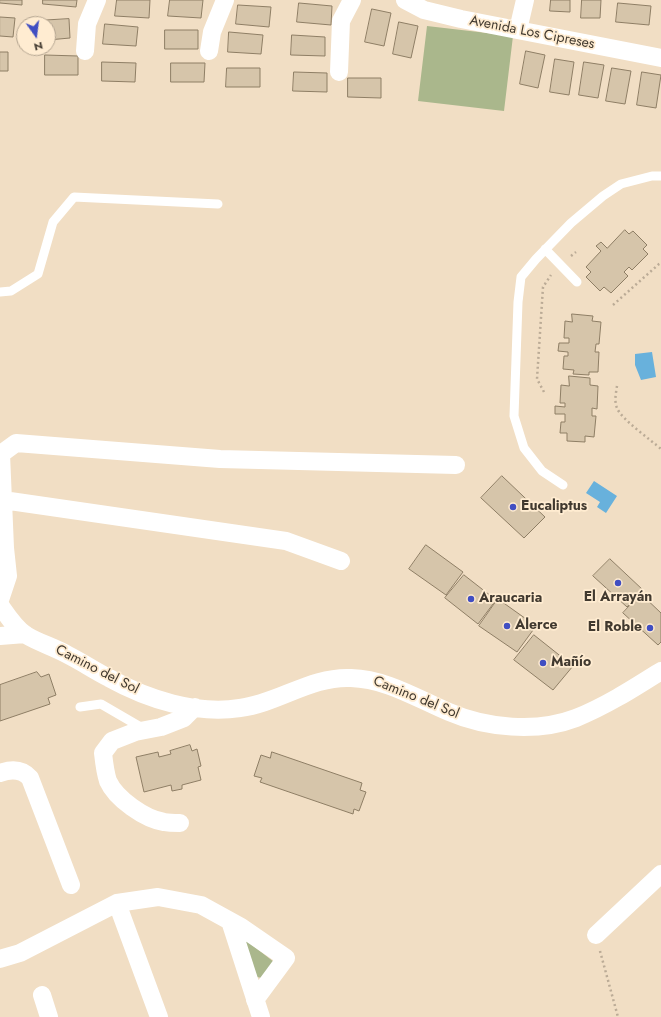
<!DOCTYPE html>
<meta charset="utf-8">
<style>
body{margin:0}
#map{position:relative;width:661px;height:1017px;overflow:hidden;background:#f1dec4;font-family:Jost,sans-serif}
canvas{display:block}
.north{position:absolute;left:16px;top:16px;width:40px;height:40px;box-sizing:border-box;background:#ffecd1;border:1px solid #b3a490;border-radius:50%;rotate:166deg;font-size:11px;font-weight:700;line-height:16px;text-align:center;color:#41392f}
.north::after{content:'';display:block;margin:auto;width:14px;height:18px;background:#404ec2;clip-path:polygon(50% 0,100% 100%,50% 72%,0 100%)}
</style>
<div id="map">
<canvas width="661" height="1017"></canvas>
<div class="north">N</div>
</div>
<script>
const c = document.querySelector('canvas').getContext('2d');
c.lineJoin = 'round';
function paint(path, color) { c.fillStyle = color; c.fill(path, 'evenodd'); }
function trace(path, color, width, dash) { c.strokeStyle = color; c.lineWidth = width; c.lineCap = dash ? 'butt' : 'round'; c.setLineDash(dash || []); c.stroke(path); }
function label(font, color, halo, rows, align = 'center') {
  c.font = font + ' Jost,sans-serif'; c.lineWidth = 3.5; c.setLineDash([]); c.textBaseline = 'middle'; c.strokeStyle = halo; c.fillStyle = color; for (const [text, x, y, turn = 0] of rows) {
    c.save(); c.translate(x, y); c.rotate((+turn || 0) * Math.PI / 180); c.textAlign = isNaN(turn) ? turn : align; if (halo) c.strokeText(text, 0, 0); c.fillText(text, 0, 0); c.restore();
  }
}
const green = new Path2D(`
 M427,26L513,36L504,111L418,101Z
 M247,941L274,962L262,978L257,977L245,943Z`);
const water = new Path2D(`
 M652,352L656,377L641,380L635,365V354Z
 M594,481L617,496L606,513L597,507L600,502L586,493Z`);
const building = new Path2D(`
 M0,0H22V5L0,3Z
 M43,0H77L76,7L43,4Z
 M117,0H150L149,18L115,16Z
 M170,0H203L201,18L168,16Z
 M551,0H570V12L550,11Z
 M582,0H601L600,18H581Z
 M299,3L332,6L331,25L297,22Z
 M618,3L651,6L649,25L616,22Z
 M238,5L271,7L269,27L236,24Z
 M372,9L391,13L384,46L365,42Z
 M0,17L15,18L13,37L0,36Z
 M69,19L70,38L48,40V24H36V21Z
 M399,22L418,26L411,58L393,54Z
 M105,24L138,27L136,46L103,44Z
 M165,30H198V49H165Z
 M229,32L263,35L261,54L228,52Z
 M292,35L325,37V56L291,55Z
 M526,51L545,55L538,88L520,84Z
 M0,52H8V71H0Z
 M45,55L78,56V75H45Z
 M555,59L574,62L569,95L550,92Z
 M102,62L136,63L135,82L102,81Z
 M584,62L604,65L598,98L579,95Z
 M171,63H205L204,82H171Z
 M227,68H260V87H226Z
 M612,68L631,71L625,104L606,101Z
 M294,72L327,73V92L293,91Z
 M642,72L661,75L656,108L637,105Z
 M348,78H381V98L348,97Z
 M625,230L629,234L633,231L647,245L643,249L648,254L632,270L629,267L624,272L628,276L611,293L604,287L600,291L586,277L591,272L586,267L601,251L596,246L601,242L607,248Z
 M572,314L593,316L592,321L601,322L599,344H596L595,352H599L598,372H589V375L573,374L574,370L563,369L564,356H568V352L558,351L559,343H569V338H564L565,321L572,322Z
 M569,376L590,378V385L598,386L597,409L592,408V416H596L594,437L585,436V442L567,441V433H560L561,422H565V414H555V406L565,407V403H560L561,385L569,386Z
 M502,476L545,517L524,538L481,498Z
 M426,545L463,572L446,595L409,569Z
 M610,559L643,590L627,607L593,576Z
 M464,575L496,600L478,624L445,598Z
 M641,594L661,613V642L658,645L623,613Z
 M498,599L536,626L517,652L479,626Z
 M534,635L573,666L553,690L514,660Z
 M37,672L41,677L49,674L56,695L48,698L50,704L0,721V685Z
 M190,745L192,751L197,749L201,766L198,767L201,780L182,785V789L172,791L171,785L144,792L136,757L158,752L159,757L171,754L170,751Z
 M272,752L362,783L360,790L366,792L359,811L354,809L353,814L260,782L262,778L254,776L261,755L270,758Z`);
const path = new Path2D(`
 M571,256L576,252
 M613,305L659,264L661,263
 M617,386C616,393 614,401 617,408C621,419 651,440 661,449
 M544,392L537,379L543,287L551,275
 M600,951L618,1017`);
const lane = new Path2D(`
 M545,249L577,282
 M0,292L11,291L38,274L53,222L74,197L218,204
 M563,485L542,471L524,448L514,416L518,302L521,277L536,259L571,223L603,196L621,184L652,176H661
 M80,707L101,704L144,729`);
const street = new Path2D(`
 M405,0L424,10L461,19L661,58
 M518,30L525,0
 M85,51L87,24L97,0
 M209,51L212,32L225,0
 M339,72L341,21L352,0
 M3,500L286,541L341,561
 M0,600L8,576L5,548L1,454L16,443L220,459L456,465
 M0,605C7,615 15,628 26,635C39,643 54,647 68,655C82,662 95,671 109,678C147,699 196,715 240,708C279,703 311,676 351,678C386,679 416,698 449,712C486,728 537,733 576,718C606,706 634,688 661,671
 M0,636L25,634
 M0,773C11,769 22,769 30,778L71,885
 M180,823C175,823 169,823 164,822C145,819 116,799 108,781C105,772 104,762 103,753L112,741L135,732L161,727L184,718L195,707
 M117,903L159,1017
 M230,921L261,1017
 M596,935L661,874
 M0,959L20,953L117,903L158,897L201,905L241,927L286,958L255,1000
 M42,995L49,1017`);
const markers = [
 [513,507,4,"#404ec2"],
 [618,583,4,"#404ec2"],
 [471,599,4,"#404ec2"],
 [507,626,4,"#404ec2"],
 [650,628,4,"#404ec2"],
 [543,663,4,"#404ec2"]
];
const streetNames = [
 ["Avenida Los Cipreses",532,33,11],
 ["Camino del Sol",97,670,27],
 ["Camino del Sol",416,698,22]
];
const poiNames = [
 ["Eucaliptus",521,507],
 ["El Arrayán",618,598,"center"],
 ["Araucaria",479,599],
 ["Alerce",515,626],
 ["El Roble",642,628,"right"],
 ["Mañío",551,663]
];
paint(green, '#aab78c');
paint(water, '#68b1dc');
paint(building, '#d6c5aa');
trace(building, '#8e7e65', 1);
trace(path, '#bbab96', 2.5, [2, 3]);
trace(lane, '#fff', 9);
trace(street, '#fff', 18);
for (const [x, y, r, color] of markers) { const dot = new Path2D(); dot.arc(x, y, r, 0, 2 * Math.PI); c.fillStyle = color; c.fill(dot); trace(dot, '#ffecd1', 1.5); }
label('14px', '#41392f', '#ffecd1', streetNames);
label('bold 14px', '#41392f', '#ffecd1', poiNames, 'left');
</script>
